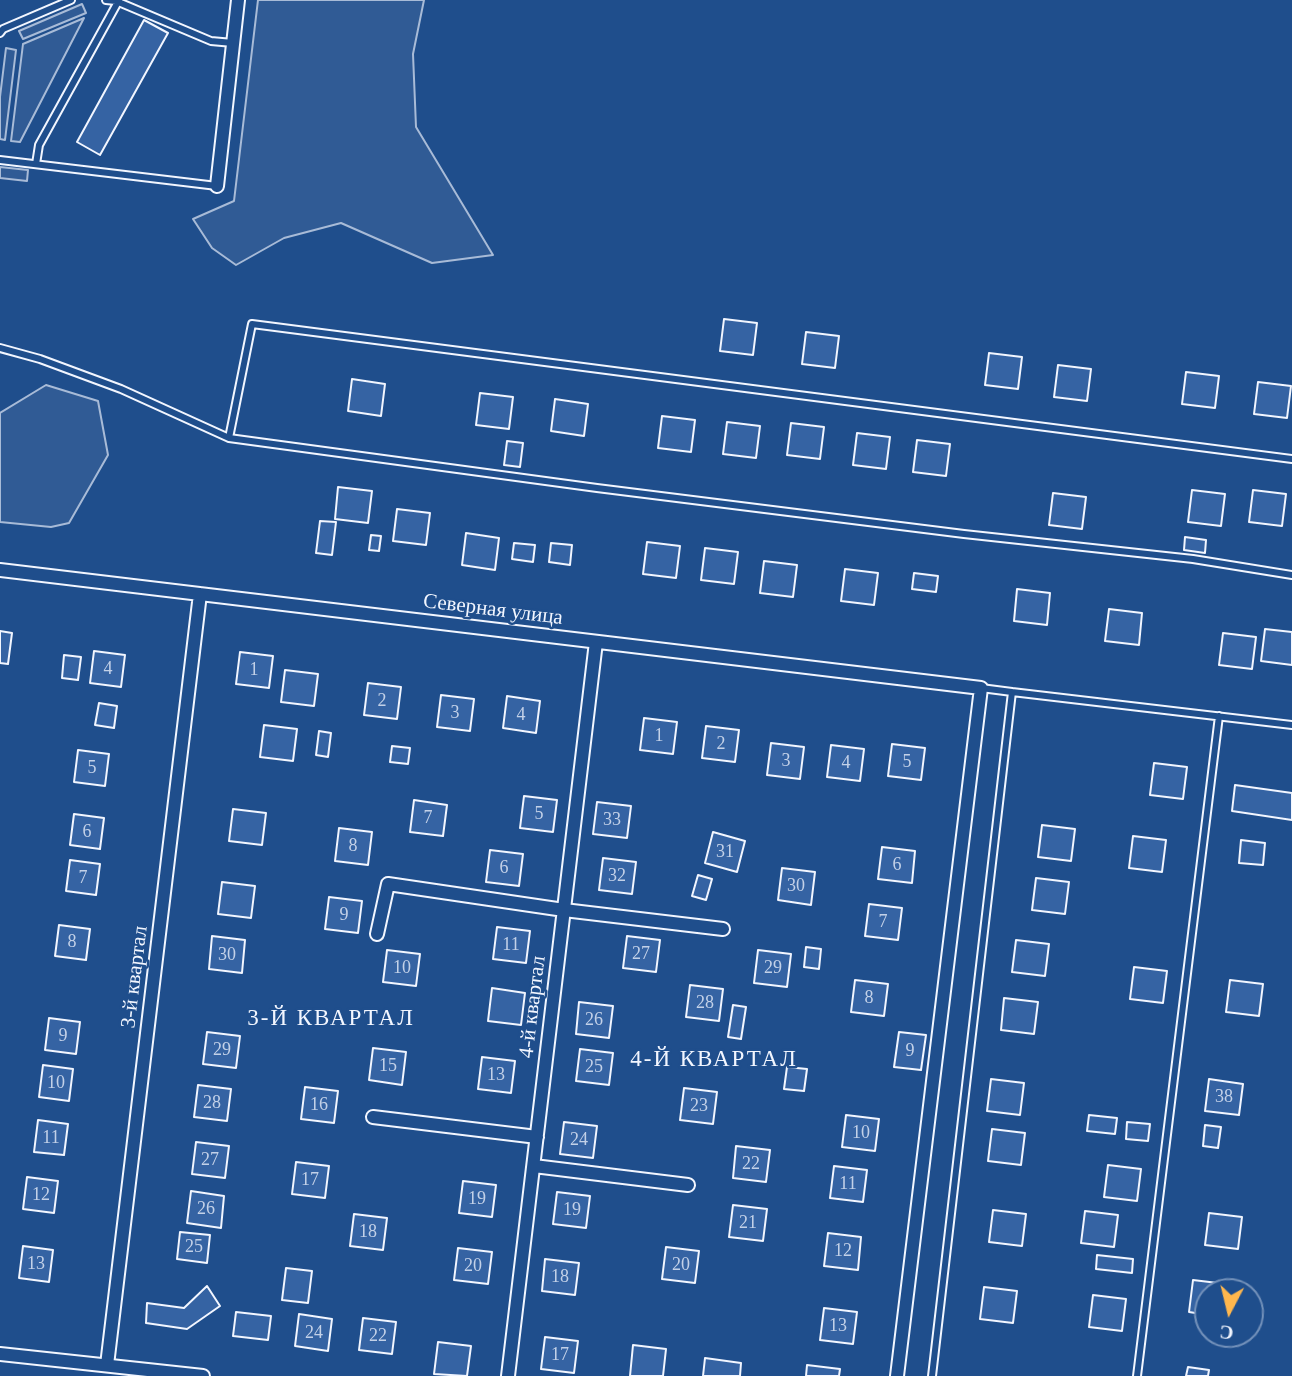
<!DOCTYPE html>
<meta charset="utf-8">
<style>
body{margin:0}
#map{position:relative;width:1292px;height:1376px;overflow:hidden;background:#1f4e8c;font-family:Georgia,serif}
canvas{display:block}
.north{position:absolute;left:1194px;top:1278px;width:70px;height:70px;box-sizing:border-box;background:#1f4e8c;border:2px solid #7391ba;border-radius:50%;rotate:187deg;font-size:19px;font-weight:700;line-height:28px;text-align:center;color:#f2f6ff}
.north::after{content:'';display:block;margin:auto;width:24px;height:32px;background:#ffb74d;clip-path:polygon(50% 0,100% 100%,50% 72%,0 100%)}
</style>
<div id="map">
<canvas width="1292" height="1376"></canvas>
<div class="north">С</div>
</div>
<script>
const c = document.querySelector('canvas').getContext('2d');
c.lineJoin = 'round';
function paint(path, color) { c.fillStyle = color; c.fill(path, 'evenodd'); }
function trace(path, color, width, dash) { c.strokeStyle = color; c.lineWidth = width; c.lineCap = dash ? 'butt' : 'round'; c.setLineDash(dash || []); c.stroke(path); }
function label(font, color, halo, rows, align = 'center') {
  c.font = font + ' Georgia,serif'; c.lineWidth = 5; c.setLineDash([]); c.textBaseline = 'middle'; c.strokeStyle = halo; c.fillStyle = color; for (const [text, x, y, turn = 0] of rows) {
    c.save(); c.translate(x, y); c.rotate((+turn || 0) * Math.PI / 180); c.textAlign = isNaN(turn) ? turn : align; if (halo) c.strokeText(text, 0, 0); c.fillText(text, 0, 0); c.restore();
  }
}
const built = new Path2D(`
 M258,0H424L413,54L416,127L493,255L432,263L341,223L284,238L236,265L212,248L193,219L234,201Z
 M82,4L86,13L23,39L19,31Z
 M84,18L20,142L11,141L23,44Z
 M6,48L16,50L5,140L0,139V97Z
 M0,167L28,170L27,181L0,178Z
 M46,385L98,401L108,455L69,523L51,527L0,522V413Z`);
const building = new Path2D(`
 M144,20L168,33L100,155L77,142Z
 M724,319L757,323L753,355L720,351Z
 M806,332L839,336L835,368L802,364Z
 M989,353L1022,357L1018,389L985,385Z
 M1058,365L1091,369L1087,401L1054,397Z
 M1186,372L1219,376L1215,408L1182,404Z
 M352,379L385,384L381,416L348,411Z
 M1258,382L1291,386L1287,418L1254,414Z
 M480,393L513,397L509,429L476,425Z
 M555,399L588,404L584,436L551,431Z
 M662,416L695,420L691,452L658,448Z
 M727,422L760,426L756,458L723,454Z
 M791,423L824,427L820,459L787,455Z
 M857,433L890,437L886,469L853,465Z
 M917,440L950,444L946,476L913,472Z
 M507,441L523,443L520,467L504,465Z
 M338,487L372,491L368,523L335,519Z
 M1192,490L1225,494L1221,526L1188,522Z
 M1253,490L1286,494L1282,526L1249,522Z
 M1053,493L1086,497L1082,529L1049,525Z
 M397,509L430,513L426,545L393,541Z
 M320,521L336,522L332,555L316,553Z
 M466,533L499,538L495,570L462,565Z
 M371,535L381,536L379,551L369,550Z
 M1185,537L1206,540L1205,553L1184,550Z
 M647,542L680,546L676,578L643,574Z
 M514,543L535,545L533,562L512,559Z
 M551,543L572,545L570,565L549,562Z
 M705,548L738,552L734,584L701,580Z
 M764,561L797,565L793,597L760,593Z
 M845,569L878,573L874,605L841,601Z
 M914,573L938,576L936,592L912,589Z
 M1017,589L1050,593L1047,625L1014,621Z
 M1109,609L1142,613L1139,645L1105,641Z
 M1265,629L1292,632V665L1261,661Z
 M0,631L12,633L8,664L0,663Z
 M1223,633L1256,637L1252,669L1219,665Z
 M94,651L125,655L121,687L90,683Z
 M240,652L273,656L269,688L236,684Z
 M64,655L81,657L78,680L62,678Z
 M285,670L318,674L314,706L281,702Z
 M368,683L401,687L397,719L364,715Z
 M441,695L474,699L470,731L437,727Z
 M507,696L540,701L536,733L503,728Z
 M99,703L117,706L114,728L95,725Z
 M644,718L677,722L673,754L640,750Z
 M264,725L297,729L293,761L260,757Z
 M706,726L739,730L735,762L702,758Z
 M319,731L331,733L328,757L316,755Z
 M771,743L804,747L800,779L767,775Z
 M892,744L925,748L921,780L888,776Z
 M831,745L864,749L860,781L827,777Z
 M392,746L410,748L408,764L390,762Z
 M78,750L109,754L105,786L74,782Z
 M1154,763L1187,767L1183,799L1150,795Z
 M1235,785L1292,793V820L1232,811Z
 M524,796L557,800L553,832L520,828Z
 M414,800L447,805L443,836L410,832Z
 M597,802L631,806L627,838L593,834Z
 M233,809L266,813L262,845L229,841Z
 M74,814L104,818L100,849L70,845Z
 M1042,825L1075,829L1071,861L1038,857Z
 M339,828L372,832L368,865L335,861Z
 M713,832L745,841L737,872L705,863Z
 M1133,836L1166,840L1162,872L1129,868Z
 M1241,840L1265,843L1263,865L1239,863Z
 M882,847L915,851L912,883L878,879Z
 M490,850L523,854L519,886L486,882Z
 M603,858L636,862L632,894L599,890Z
 M70,860L100,864L96,895L66,891Z
 M782,868L815,872L811,905L778,900Z
 M698,875L712,879L706,900L692,896Z
 M1036,878L1069,882L1065,914L1032,910Z
 M222,882L255,886L251,918L218,914Z
 M329,897L362,901L358,933L325,929Z
 M869,904L902,908L898,940L865,936Z
 M59,925L90,929L86,960L55,956Z
 M497,927L530,931L526,963L493,959Z
 M212,936L245,940L242,973L209,969Z
 M627,936L660,940L656,972L623,968Z
 M1016,940L1049,944L1045,976L1012,972Z
 M806,947L821,949L819,969L804,967Z
 M387,950L420,954L416,986L383,982Z
 M758,950L791,954L787,987L754,983Z
 M1134,967L1167,971L1163,1003L1130,999Z
 M855,980L888,984L884,1016L851,1012Z
 M1230,980L1263,984L1259,1016L1226,1012Z
 M690,985L723,989L719,1021L686,1017Z
 M492,988L525,993L521,1025L488,1021Z
 M1004,998L1038,1002L1034,1034L1001,1030Z
 M579,1002L613,1006L609,1038L576,1034Z
 M733,1005L746,1007L741,1039L728,1037Z
 M49,1018L80,1022L76,1054L45,1050Z
 M207,1032L240,1036L236,1068L203,1064Z
 M899,1032L926,1035L921,1070L894,1067Z
 M373,1048L406,1052L402,1085L369,1080Z
 M580,1049L613,1053L609,1085L576,1081Z
 M482,1057L515,1061L511,1093L478,1089Z
 M43,1065L73,1069L69,1101L39,1097Z
 M787,1067L807,1069L804,1091L784,1089Z
 M991,1079L1024,1083L1020,1115L987,1111Z
 M1209,1079L1243,1084L1239,1115L1205,1111Z
 M198,1085L231,1089L227,1121L194,1117Z
 M305,1087L338,1091L334,1123L301,1119Z
 M684,1088L717,1092L713,1124L680,1120Z
 M846,1115L879,1119L875,1151L842,1147Z
 M1089,1115L1117,1118L1115,1134L1087,1131Z
 M38,1120L68,1124L64,1155L34,1152Z
 M564,1122L597,1126L593,1158L560,1154Z
 M1127,1122L1150,1124L1148,1141L1126,1139Z
 M1205,1125L1221,1127L1218,1148L1203,1146Z
 M992,1129L1025,1133L1021,1165L988,1161Z
 M196,1142L229,1146L225,1178L192,1174Z
 M736,1146L770,1150L766,1182L733,1178Z
 M296,1162L329,1166L325,1198L292,1194Z
 M1108,1165L1141,1169L1137,1201L1104,1197Z
 M834,1166L867,1170L863,1202L830,1198Z
 M27,1177L58,1181L54,1213L23,1209Z
 M463,1181L496,1185L492,1217L459,1213Z
 M191,1191L224,1196L221,1228L187,1223Z
 M557,1192L590,1196L586,1228L553,1224Z
 M733,1205L767,1209L763,1241L729,1237Z
 M993,1210L1026,1214L1022,1246L989,1242Z
 M1085,1211L1118,1215L1114,1247L1081,1243Z
 M1209,1213L1242,1217L1238,1249L1205,1245Z
 M354,1214L387,1218L383,1250L350,1246Z
 M180,1232L210,1235L207,1263L177,1259Z
 M828,1233L861,1237L858,1270L824,1266Z
 M23,1246L53,1250L49,1282L19,1278Z
 M666,1247L699,1251L695,1283L662,1279Z
 M458,1248L492,1252L488,1284L454,1280Z
 M1097,1255L1133,1259L1132,1273L1096,1269Z
 M545,1259L579,1263L575,1295L542,1291Z
 M286,1268L312,1271L308,1303L282,1300Z
 M1193,1280L1226,1284L1225,1292H1208V1315L1189,1312Z
 M207,1286L220,1306L187,1329L146,1323L147,1303L184,1308Z
 M984,1287L1017,1291L1013,1323L980,1319Z
 M1093,1295L1126,1299L1122,1331L1089,1327Z
 M824,1308L857,1312L853,1344L820,1340Z
 M236,1312L271,1316L268,1340L233,1336Z
 M299,1314L332,1319L328,1351L295,1346Z
 M363,1318L396,1322L392,1354L359,1350Z
 M545,1337L578,1341L574,1373L541,1369Z
 M438,1342L471,1346L467,1376L434,1374Z
 M633,1345L666,1349L663,1376H630Z
 M705,1358L741,1363L740,1376H703Z
 M807,1365L840,1369L839,1376H806Z
 M1188,1367L1209,1370L1208,1376H1186Z`);
const lane = new Path2D(`
 M106,0L116,1L211,41L233,43
 M0,33L3,29L71,0
 M0,160L217,186
 M36,164L39,145L119,0
 M0,348L40,359L121,389L229,438L597,488L964,534L1193,559L1292,575
 M229,438L252,324L1292,459
 M981,688L1012,692
 M932,1376L1012,692L1292,725
 M1137,1376L1219,716`);
const street = new Path2D(`
 M217,186L238,0
 M0,570L981,688L897,1376
 M377,934L388,884L564,910L723,929
 M373,1117L537,1137
 M534,1166L688,1185
 M0,1354L203,1376
 M107,1365L200,594
 M508,1376L596,642`);
const numberNames = [
 ["4",108,669],
 ["1",254,670],
 ["2",382,701],
 ["3",455,713],
 ["4",521,715],
 ["1",659,736],
 ["2",721,744],
 ["3",786,761],
 ["5",907,762],
 ["4",846,763],
 ["5",92,768],
 ["5",539,814],
 ["7",428,818],
 ["33",612,820],
 ["6",87,832],
 ["8",353,846],
 ["31",725,852],
 ["6",897,865],
 ["6",504,868],
 ["32",617,876],
 ["7",83,878],
 ["30",796,886],
 ["9",344,915],
 ["7",883,922],
 ["8",72,942],
 ["11",511,945],
 ["27",641,954],
 ["30",227,955],
 ["10",402,968],
 ["29",773,968],
 ["8",869,998],
 ["28",705,1003],
 ["26",594,1020],
 ["9",63,1036],
 ["29",222,1050],
 ["9",910,1051],
 ["15",388,1066],
 ["25",594,1067],
 ["13",496,1075],
 ["10",56,1083],
 ["38",1224,1097],
 ["28",212,1103],
 ["16",319,1105],
 ["23",699,1106],
 ["10",861,1133],
 ["11",51,1138],
 ["24",579,1140],
 ["27",210,1160],
 ["22",751,1164],
 ["17",310,1180],
 ["11",848,1184],
 ["12",41,1195],
 ["19",477,1199],
 ["26",206,1209],
 ["19",572,1210],
 ["21",748,1223],
 ["18",368,1232],
 ["25",194,1247],
 ["12",843,1251],
 ["13",36,1264],
 ["20",681,1265],
 ["20",473,1266],
 ["18",560,1277],
 ["13",838,1326],
 ["24",314,1333],
 ["22",378,1336],
 ["17",560,1355]
];
const streetNames = [
 ["Северная улица",493,610,7],
 ["3-й квартал",135,977,-83],
 ["4-й квартал",533,1007,-83]
];
const neighbourhoodNames = [
 ["3-Й КВАРТАЛ",331,1019],
 ["4-Й КВАРТАЛ",714,1060]
];
paint(built, '#305b95');
trace(built, '#a8bbd7', 2);
paint(building, '#3563a3');
trace(building, '#f2f6ff', 2);
trace(lane, '#f2f6ff', 10);
trace(street, '#f2f6ff', 16);
trace(lane, '#1f4e8c', 6);
trace(street, '#1f4e8c', 12);
label('18px', '#c3d1e8', null, numberNames);
label('21px', '#f2f6ff', '#1f4e8c', streetNames);
c.letterSpacing = '2px';
label('23px', '#f2f6ff', '#1f4e8c', neighbourhoodNames);
c.letterSpacing = '0px';
</script>
